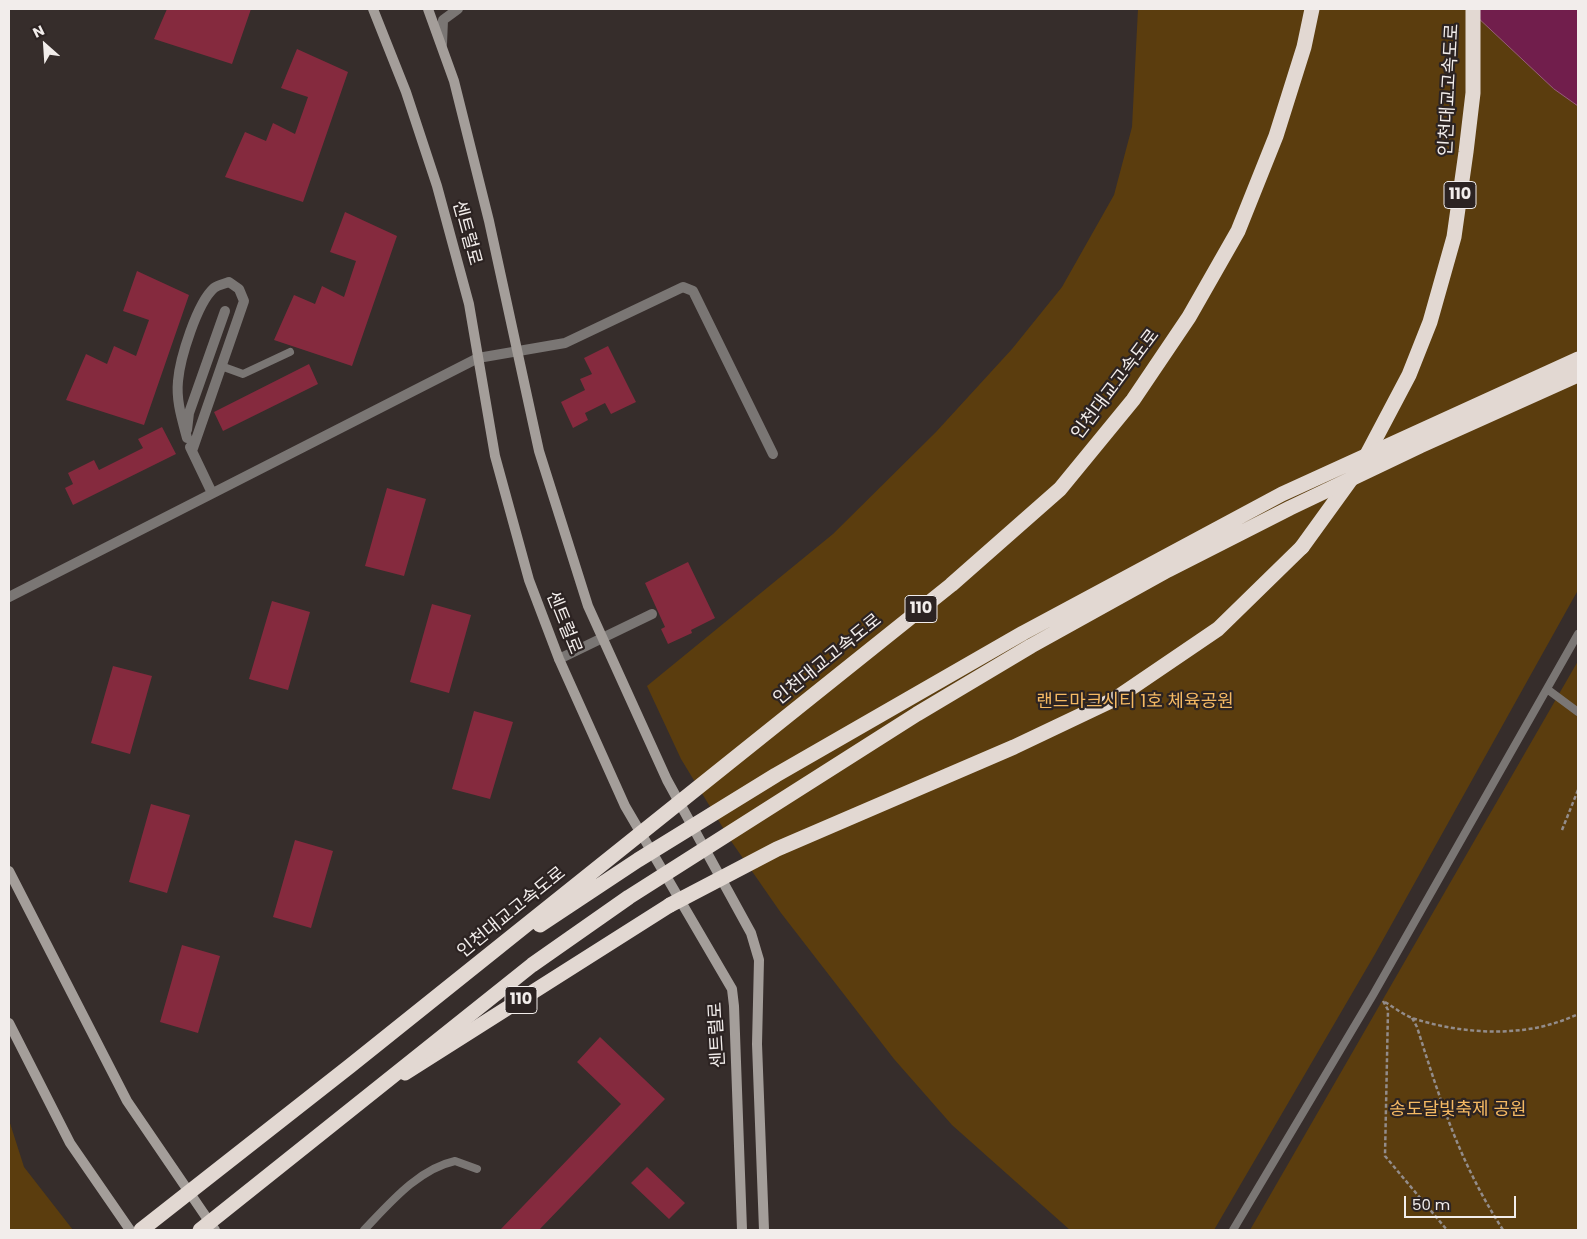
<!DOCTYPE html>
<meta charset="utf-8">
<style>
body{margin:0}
#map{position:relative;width:1587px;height:1239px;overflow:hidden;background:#362d2b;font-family:Poppins,sans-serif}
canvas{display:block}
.frame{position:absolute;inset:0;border:10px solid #f2edeb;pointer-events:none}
.north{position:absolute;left:20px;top:20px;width:50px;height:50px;-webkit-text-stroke:4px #2c2322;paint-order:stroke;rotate:334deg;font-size:14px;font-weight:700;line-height:20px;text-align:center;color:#f2edeb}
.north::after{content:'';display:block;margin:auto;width:18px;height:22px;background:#f2edeb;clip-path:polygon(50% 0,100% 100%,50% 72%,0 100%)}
.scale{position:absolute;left:1404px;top:1196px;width:112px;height:22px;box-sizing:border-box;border:2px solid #f2edeb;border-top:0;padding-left:6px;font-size:15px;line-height:18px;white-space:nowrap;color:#f2edeb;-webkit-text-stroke:4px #2c2322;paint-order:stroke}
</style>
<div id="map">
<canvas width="1587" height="1239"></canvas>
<div class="frame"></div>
<div class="north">N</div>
<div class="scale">50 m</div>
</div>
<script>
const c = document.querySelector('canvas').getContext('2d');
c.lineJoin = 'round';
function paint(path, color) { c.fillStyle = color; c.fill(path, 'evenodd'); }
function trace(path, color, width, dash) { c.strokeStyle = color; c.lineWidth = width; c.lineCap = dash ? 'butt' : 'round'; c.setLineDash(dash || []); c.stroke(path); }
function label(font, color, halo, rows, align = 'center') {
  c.font = font + ' Poppins,"Noto Sans KR",sans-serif'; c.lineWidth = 4.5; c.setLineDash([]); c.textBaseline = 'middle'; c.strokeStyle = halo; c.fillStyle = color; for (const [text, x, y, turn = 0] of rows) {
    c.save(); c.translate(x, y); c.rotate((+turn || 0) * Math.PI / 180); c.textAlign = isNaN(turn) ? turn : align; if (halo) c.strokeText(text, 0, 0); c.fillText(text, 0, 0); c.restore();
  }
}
const green = new Path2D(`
 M1138,9H1469L1578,104V590L1375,954L1214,1230H1070L952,1125L894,1059L781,913L731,841L681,759L647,686L833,534L936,432L1012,349L1062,287L1114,195L1132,127Z
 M1578,661V1230H1250Z
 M9,1120L24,1167L73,1230H9Z`);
const water = new Path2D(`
 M1469,9H1578V106L1554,89Z`);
const building = new Path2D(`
 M167,9H251L232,64L154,39Z
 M297,49L348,72L303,202L225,177L245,132L266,141L273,123L295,134L308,97L281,88Z
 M345,212L397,236L352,366L274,340L294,295L315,304L322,286L344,297L356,261L330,252Z
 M137,271L189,295L144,425L66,400L86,354L107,364L114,346L136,356L149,320L123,311Z
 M608,346L636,402L611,414L605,403L585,413L588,420L573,428L561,402L585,390L580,379L592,374L584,358Z
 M309,364L318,384L223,431L214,412Z
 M162,427L176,454L73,505L65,488L73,484L68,473L94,460L99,470L143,448L138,439Z
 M387,488L426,499L404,576L365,566Z
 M688,562L715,618L691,630L692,633L668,644L661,629L665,627L645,583Z
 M272,601L310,612L288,690L249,679Z
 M432,604L471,615L449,693L410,682Z
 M113,666L152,676L130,754L91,743Z
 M474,711L513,722L490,799L452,789Z
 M151,804L190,815L167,893L129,882Z
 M295,840L333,851L311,928L273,917Z
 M182,945L220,956L198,1033L160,1022Z
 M600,1037L665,1099L539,1230H500L621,1104L577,1062Z
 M647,1167L685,1203L669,1219L631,1183Z`);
const path = new Path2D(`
 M1562,830L1578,790
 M1383,1001L1388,1010L1385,1156L1447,1230
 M1385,1002C1395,1008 1405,1016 1415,1019C1466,1035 1529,1038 1578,1014
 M1412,1018L1417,1027C1441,1103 1460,1163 1503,1230`);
const service = new Path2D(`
 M221,366L243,374L290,352
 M1547,689L1578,712
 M364,1230C389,1204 418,1169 455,1161L477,1169
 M1233,1230L1373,995L1578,634`);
const minor = new Path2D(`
 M187,430L189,413L225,311
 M187,438C182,419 176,401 178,381C180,358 197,303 214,288C218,285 224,284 229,282L239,289L244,301L192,451
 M190,447L212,493
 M9,597L478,358L565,343L683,287L693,291L773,454
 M559,659L652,614`);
const tertiary = new Path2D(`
 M442,44L443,20L458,9`);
const secondary = new Path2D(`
 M373,9L406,92L437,186L469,304L495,456L529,580L559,659L625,806L732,989L734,1006L742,1230
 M428,9L454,81L489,221L539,451L588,606L667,780L751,933L759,960L757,1044L764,1230
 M9,871L127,1101L215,1230
 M9,1023L70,1143L130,1230`);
const motorway = new Path2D(`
 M1302,547L1362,464L1409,375L1430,322L1454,237L1466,152L1473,93V9
 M405,1073L670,905`);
const motorwayBridge = new Path2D(`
 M670,905L777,849L1014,747L1115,699L1218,629L1302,547
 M540,925L638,860L776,775L1023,633L1282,494L1578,359
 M141,1230L350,1066L951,585L1060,489L1133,400L1189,317L1238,231L1276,136L1304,47L1312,9
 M200,1230L532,965L629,897L917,714L1031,646L1168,570L1290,508L1420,446L1578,375`);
const shields = [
 [1460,195,32],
 [921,609,32],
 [521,1000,32]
];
const shieldNames = [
 ["110",1460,195],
 ["110",921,609],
 ["110",521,1000]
];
const streetNames = [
 ["인천대교고속도로",1450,90,-87],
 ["센트럴로",466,233,75],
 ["인천대교고속도로",1116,385,-53],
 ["센트럴로",563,623,68],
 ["인천대교고속도로",828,660,-39],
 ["인천대교고속도로",512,913,-39],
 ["센트럴로",718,1035,-93]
];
const parkNames = [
 ["랜드마크시티 1호 체육공원",1135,702],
 ["송도달빛축제 공원",1458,1110]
];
paint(green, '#5b3d0e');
paint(water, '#711e4c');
trace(water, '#985c7c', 1);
paint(building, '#852a3e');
trace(path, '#938c8a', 2.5, [4, 2.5]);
trace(service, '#7a7674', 8);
trace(minor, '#7a7674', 10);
trace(tertiary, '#7a7674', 10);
trace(secondary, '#a49e9a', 10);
trace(motorway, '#e2d8d2', 15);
trace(motorwayBridge, '#e2d8d2', 15);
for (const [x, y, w] of shields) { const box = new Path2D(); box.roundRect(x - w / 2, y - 13.5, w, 27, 4); c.fillStyle = '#2c2322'; c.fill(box); trace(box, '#f2edeb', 1); }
label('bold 16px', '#f2edeb', null, shieldNames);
label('18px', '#f2edeb', '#2c2322', streetNames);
label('18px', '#f5b963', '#2c2322', parkNames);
</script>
